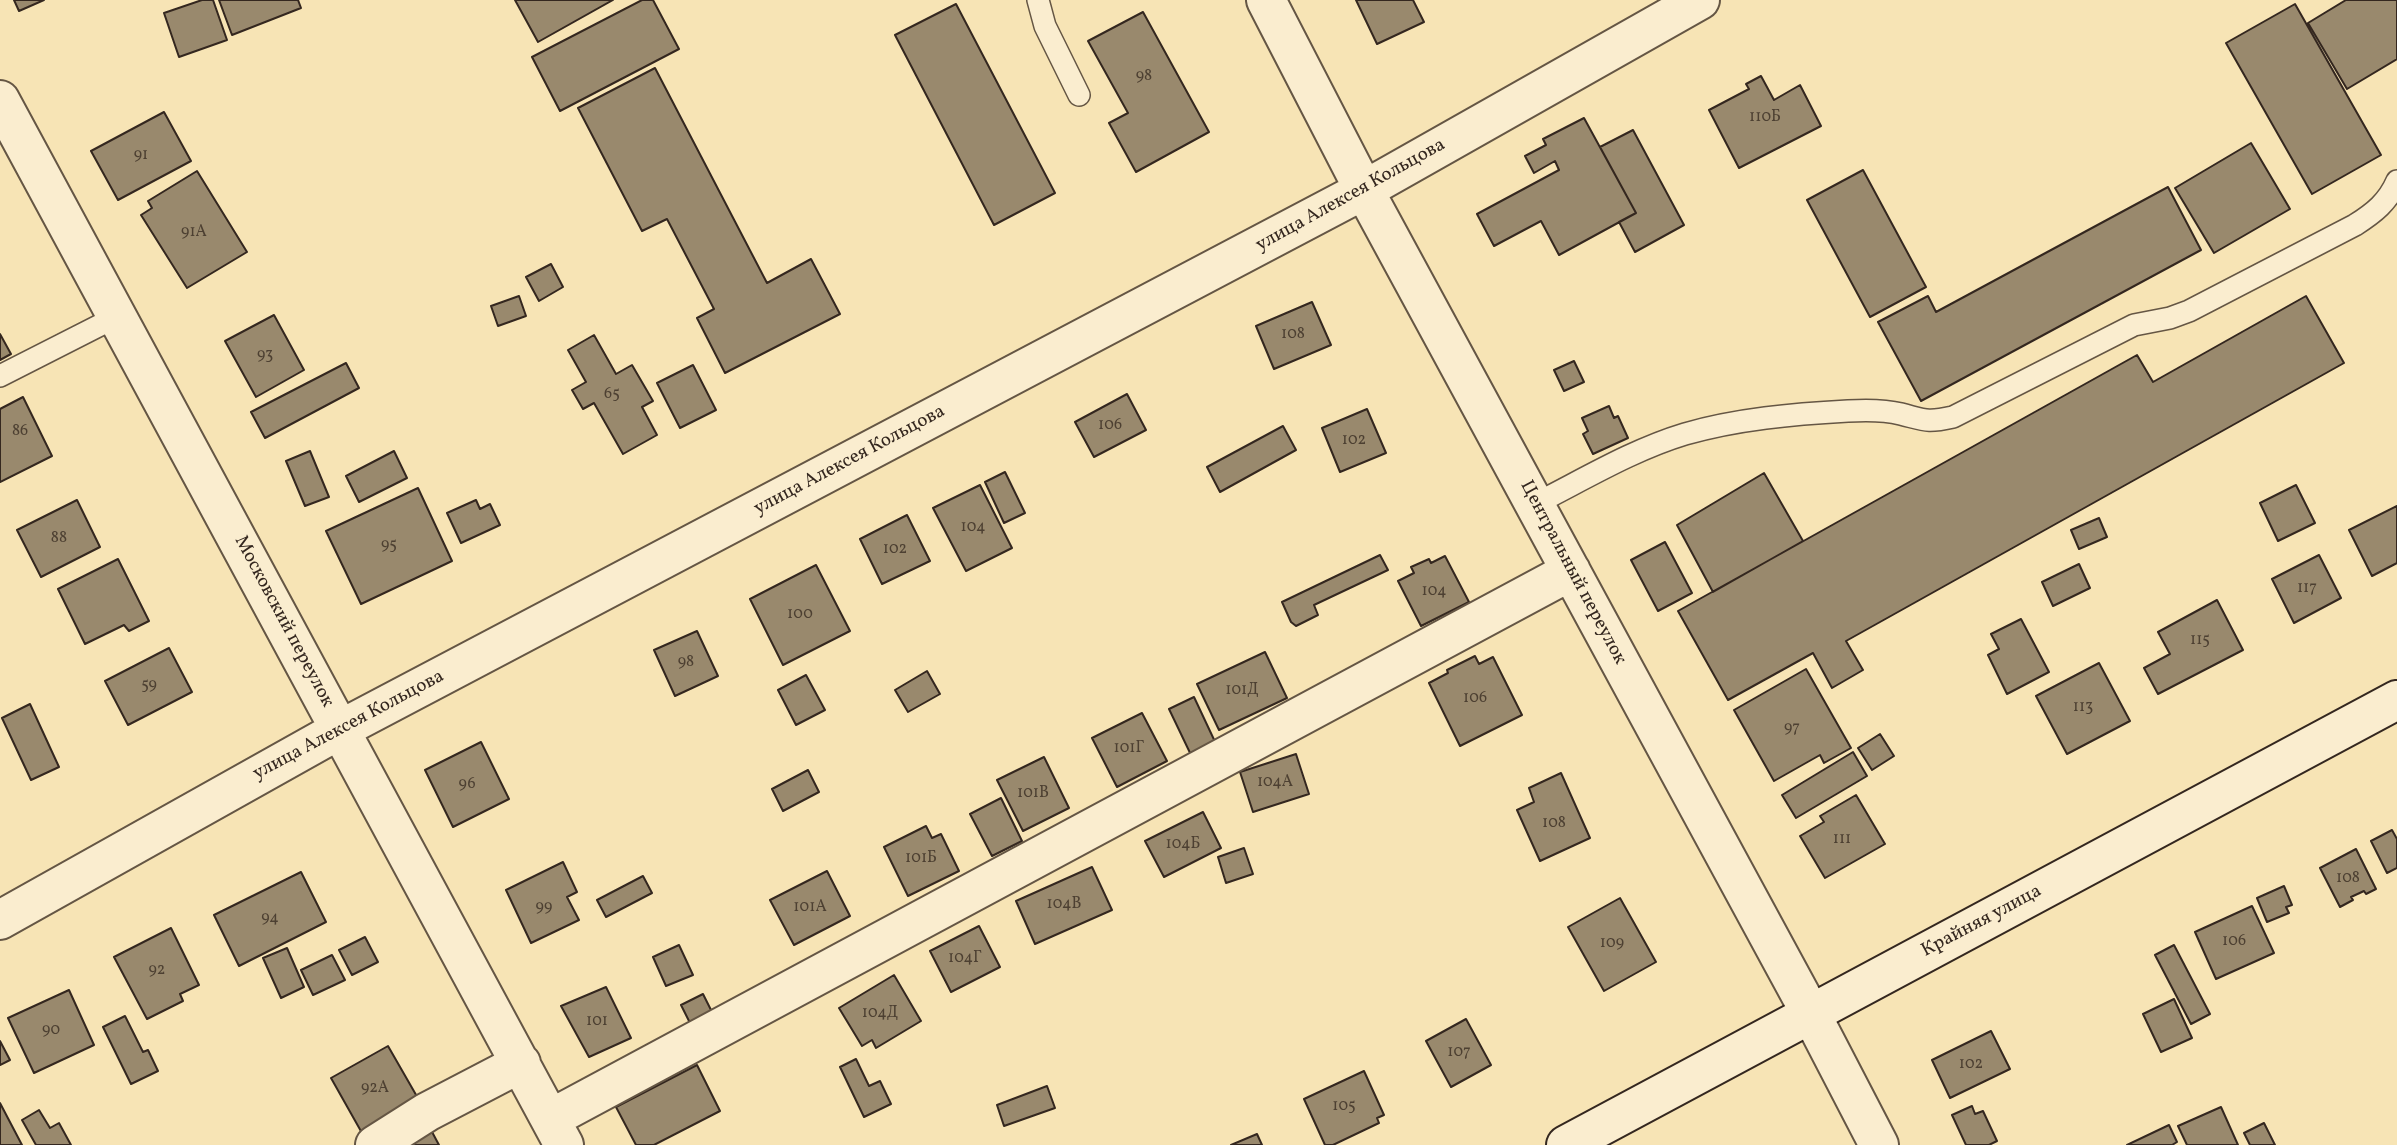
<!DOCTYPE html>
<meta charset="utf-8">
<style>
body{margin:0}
canvas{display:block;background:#f7e4b5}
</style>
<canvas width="2397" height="1145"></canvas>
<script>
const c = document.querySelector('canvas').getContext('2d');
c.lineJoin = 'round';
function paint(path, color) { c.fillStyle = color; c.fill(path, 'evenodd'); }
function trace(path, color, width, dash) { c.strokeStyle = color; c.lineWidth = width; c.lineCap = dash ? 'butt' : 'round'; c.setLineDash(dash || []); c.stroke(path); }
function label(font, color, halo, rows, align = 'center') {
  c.font = font + ' Vollkorn,serif'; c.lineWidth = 6; c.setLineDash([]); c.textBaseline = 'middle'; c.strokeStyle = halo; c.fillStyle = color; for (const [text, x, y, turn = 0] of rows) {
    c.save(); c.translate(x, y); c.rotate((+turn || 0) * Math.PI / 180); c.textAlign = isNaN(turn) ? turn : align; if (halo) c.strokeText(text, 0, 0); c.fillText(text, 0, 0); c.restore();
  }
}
const building = new Path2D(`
 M14,0H44L19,11Z
 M202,0H213L227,40L179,57L164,13Z
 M219,0H298L301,8L232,35Z
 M515,0H613L538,42Z
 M642,0H653L679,49L560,111L532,57Z
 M1356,0H1413L1424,22L1377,44Z
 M2346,0H2397V59L2347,89L2308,23Z
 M956,4L1055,193L994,225L895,35Z
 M2295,4L2381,155L2312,194L2226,43Z
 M1143,12L1209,132L1136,172L1109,123L1128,113L1088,41Z
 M655,68L767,283L811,259L840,314L725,373L697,318L714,309L667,219L642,231L578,108Z
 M1761,76L1774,100L1800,85L1821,126L1739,168L1709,110L1749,89L1746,84Z
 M164,112L191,161L118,200L91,151Z
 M1584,118L1636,213L1559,255L1541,221L1494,246L1477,214L1559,170L1555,161L1534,173L1525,156L1546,145L1543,139Z
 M1633,130L1684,225L1635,252L1619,222L1636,213L1600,147Z
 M2251,143L2290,209L2214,253L2175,188Z
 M1863,170L1926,287L1870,317L1807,200Z
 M197,171L247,252L187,288L141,215L152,208L148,201Z
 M2168,187L2201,250L1921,401L1878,322L1928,296L1936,312Z
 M551,264L563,287L539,301L526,277Z
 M519,296L526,316L498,326L491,306Z
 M2306,296L2344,363L1846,641L1863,670L1832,688L1813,653L1728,700L1678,611L2137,355L2153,382Z
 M1312,302L1331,345L1274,369L1256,326Z
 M274,315L304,370L256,397L225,341Z
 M0,334L11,354L0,360Z
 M594,335L616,374L632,365L653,401L642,407L657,435L623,454L594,403L583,409L572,390L586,382L568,350Z
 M1574,361L1584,382L1564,391L1554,370Z
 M346,363L359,388L265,438L251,412Z
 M693,365L716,410L680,428L657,383Z
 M1127,394L1146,430L1094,457L1075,422Z
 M23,397L52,456L0,482V409Z
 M1609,406L1614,418L1618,416L1628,438L1593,454L1583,434L1588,431L1582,418Z
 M1367,409L1386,453L1340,472L1322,428Z
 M1283,426L1296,450L1220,492L1207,467Z
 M310,451L329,497L305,506L286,461Z
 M394,451L407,478L359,502L346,476Z
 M1005,472L1025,513L1004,523L985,482Z
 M1764,473L1803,541L1713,592L1677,525Z
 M980,485L1012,548L966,571L933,508Z
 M2296,485L2315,523L2278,541L2260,503Z
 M418,488L452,561L361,604L326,531Z
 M77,500L100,547L41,577L17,530Z
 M476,500L480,509L490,504L500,525L461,543L447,513Z
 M2397,506V563L2372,576L2349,530Z
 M907,515L930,561L882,584L860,539Z
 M2099,518L2107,537L2079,549L2071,530Z
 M1665,542L1692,593L1658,611L1631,560Z
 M1380,555L1388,570L1314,605L1318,615L1296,626L1291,622L1282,602Z
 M2319,555L2341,598L2294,623L2272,579Z
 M1445,556L1469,602L1421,626L1398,581L1414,573L1411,567L1429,559L1431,563Z
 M118,559L149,621L129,631L124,625L85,644L58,589Z
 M2079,564L2090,588L2053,606L2042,582Z
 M816,565L850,631L783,665L750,599Z
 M2217,600L2243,650L2158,694L2144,668L2170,654L2158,632Z
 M2021,619L2049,672L2007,694L1988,655L1999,649L1991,634Z
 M697,631L718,676L675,696L654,650Z
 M169,648L192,692L128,725L105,681Z
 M1265,652L1287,698L1219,730L1197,684Z
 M1475,656L1479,664L1493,657L1522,715L1460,746L1429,683L1448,673L1447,670Z
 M2099,663L2130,721L2067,754L2036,696Z
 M1806,669L1851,748L1824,763L1820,755L1774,781L1734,710Z
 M927,671L940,694L908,712L895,690Z
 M806,675L825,710L796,725L778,690Z
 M1194,697L1217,746L1192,757L1169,709Z
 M30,704L59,767L31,780L2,718Z
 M1142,713L1167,761L1117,787L1092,738Z
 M1880,734L1894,756L1872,770L1858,748Z
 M481,742L509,799L453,827L425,770Z
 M1853,752L1867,776L1796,818L1782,795Z
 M1296,754L1309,794L1253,812L1240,772Z
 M1044,757L1069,808L1023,831L997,780Z
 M808,770L819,792L783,811L772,789Z
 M1561,773L1590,838L1540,861L1517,810L1534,802L1529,788Z
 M1856,795L1885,844L1825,878L1800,836L1824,822L1820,816Z
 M1001,798L1022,841L992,856L970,814Z
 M1203,812L1221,848L1164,877L1145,841Z
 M926,826L932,838L941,834L959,871L908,896L884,847Z
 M2392,830L2397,839V868L2387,873L2371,841Z
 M1244,848L1253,874L1226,883L1218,857Z
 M2356,849L2376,889L2366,894L2364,891L2351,897L2353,900L2340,907L2320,868Z
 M563,862L577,892L567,897L579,920L531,943L506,890Z
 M1092,867L1112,910L1035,944L1016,901Z
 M827,871L850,916L794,945L770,900Z
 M301,872L326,922L239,966L214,915Z
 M643,876L652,893L606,917L597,900Z
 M2284,886L2292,905L2286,907L2289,913L2267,922L2257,898Z
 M1620,898L1656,962L1604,991L1568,927Z
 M2252,906L2274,953L2216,979L2195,932Z
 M979,926L1000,967L951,992L930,951Z
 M171,928L199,985L180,994L183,1001L147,1019L114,957Z
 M365,937L378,962L352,975L339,950Z
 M679,945L693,975L666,986L653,957Z
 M2174,945L2210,1014L2191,1024L2155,955Z
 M287,948L304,987L281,998L263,958Z
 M332,955L345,980L313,995L301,970Z
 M894,975L921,1021L876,1048L872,1040L862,1046L839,1008Z
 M606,987L631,1038L589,1057L561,1006Z
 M69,990L94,1045L34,1073L8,1018Z
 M703,994L714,1016L692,1027L681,1005Z
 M2174,999L2192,1038L2161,1052L2143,1014Z
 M125,1016L143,1052L148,1050L158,1071L131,1084L103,1027Z
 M1466,1019L1491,1065L1451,1087L1426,1041Z
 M1991,1031L2010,1069L1950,1098L1932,1060Z
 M0,1041L10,1060L0,1065Z
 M388,1046L419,1100L362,1133L331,1078Z
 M856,1059L869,1086L880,1081L891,1104L864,1117L840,1067Z
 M697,1065L720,1111L654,1145H636L616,1107Z
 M1364,1071L1384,1115L1377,1118L1379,1123L1333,1145H1325L1304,1099Z
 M1047,1086L1055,1108L1004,1126L997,1105Z
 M0,1103L22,1145H0Z
 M1972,1106L1975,1114L1983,1111L1997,1141L1989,1145H1966L1952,1115Z
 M2221,1107L2238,1145H2187L2178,1126Z
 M39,1110L50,1128L59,1123L71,1145H36L22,1120Z
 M2264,1123L2275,1145H2250L2244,1133Z
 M2169,1125L2177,1142L2172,1145H2127Z
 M431,1130L439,1145H403Z
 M1257,1134L1262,1145H1231Z`);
const lane = new Path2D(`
 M1038,0L1045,26L1079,95
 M0,376L118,316
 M1535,504C1583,480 1632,450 1685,434C1737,419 1793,414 1848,411C1864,410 1885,410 1901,414C1925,420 1926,423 1953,417L2134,325L2170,318L2189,311L2355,225C2374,213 2388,202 2397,181`);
const street = new Path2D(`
 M1266,0L1364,190L1811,1014L1879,1145
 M0,100L564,1145
 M0,920L341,729L1364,190L1700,0
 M550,1119L1571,571
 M375,1145L427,1112L521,1063`);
const secondary = new Path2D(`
 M1566,1145L2397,700`);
const numberNames = [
 ["98",1144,77],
 ["110Б",1765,118],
 ["91",141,156],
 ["91А",194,233],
 ["108",1293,335],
 ["93",265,356],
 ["65",612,395],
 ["106",1110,426],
 ["86",20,432],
 ["102",1354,441],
 ["104",973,528],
 ["88",59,539],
 ["95",389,546],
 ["102",895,550],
 ["117",2307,589],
 ["104",1434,592],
 ["100",800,615],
 ["115",2200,641],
 ["98",686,663],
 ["59",149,686],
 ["101Д",1242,691],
 ["106",1475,699],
 ["113",2083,708],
 ["97",1792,729],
 ["101Г",1129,749],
 ["104А",1275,783],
 ["96",467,785],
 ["101В",1033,794],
 ["108",1554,824],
 ["111",1842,840],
 ["104Б",1183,845],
 ["101Б",921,859],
 ["108",2348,879],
 ["104В",1064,905],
 ["99",544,908],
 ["101А",810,908],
 ["94",270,919],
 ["106",2234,942],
 ["109",1612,944],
 ["104Г",965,959],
 ["92",157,971],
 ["104Д",880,1014],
 ["101",597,1022],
 ["90",51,1031],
 ["107",1459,1053],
 ["102",1971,1065],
 ["92А",375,1089],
 ["105",1344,1107]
];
const streetNames = [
 ["улица Алексея Кольцова",1351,196,-29],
 ["улица Алексея Кольцова",850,461,-28],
 ["Центральный переулок",1572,573,62],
 ["Московский переулок",283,622,62],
 ["улица Алексея Кольцова",349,726,-28],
 ["Крайняя улица",1982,922,-28]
];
paint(building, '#99896d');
trace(building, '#34271f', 2);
trace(lane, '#655644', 24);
trace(street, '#655644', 42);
trace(secondary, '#34271f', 42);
trace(lane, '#faedcf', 21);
trace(street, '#faedcf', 38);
trace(secondary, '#faedcf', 38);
label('16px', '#4d4032', null, numberNames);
label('19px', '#34271f', '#faedcf', streetNames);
</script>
